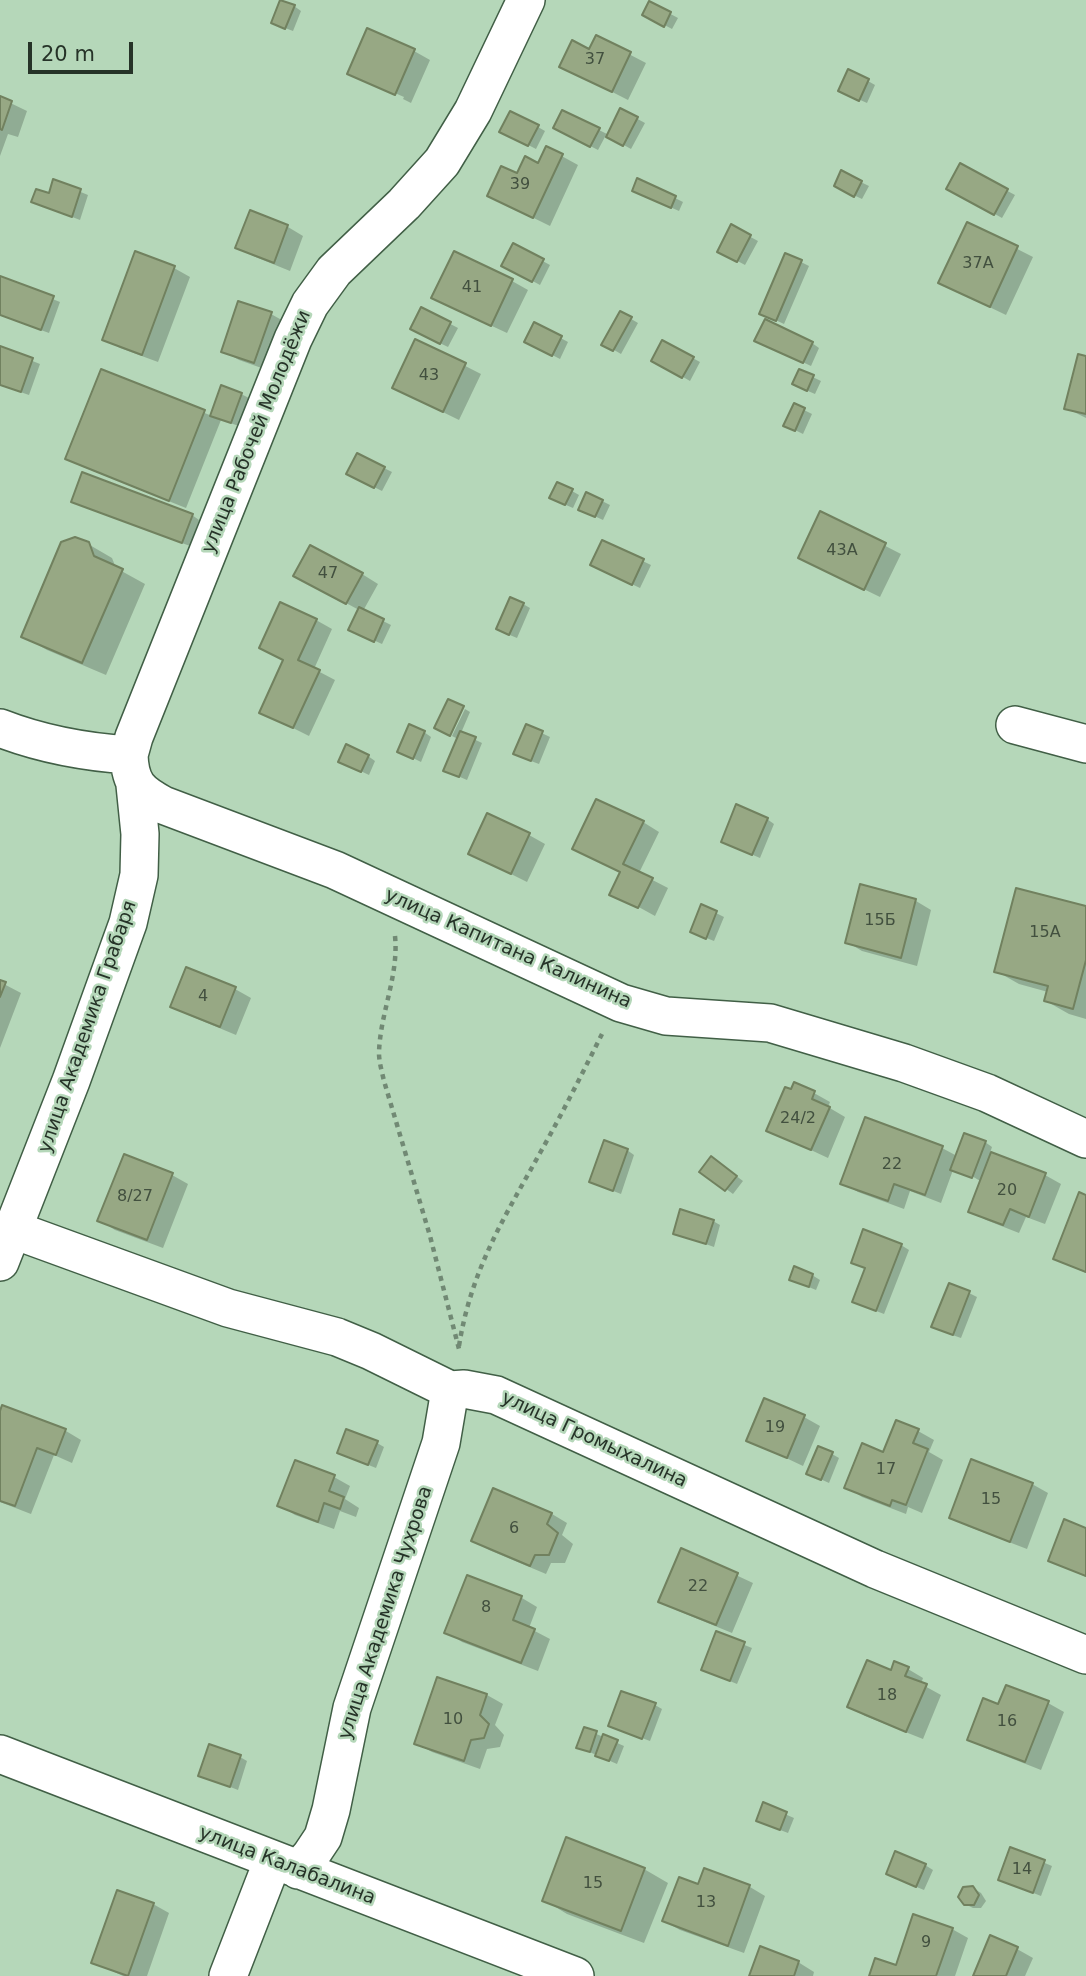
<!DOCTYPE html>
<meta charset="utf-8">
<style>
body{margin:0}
#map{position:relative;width:1086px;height:1976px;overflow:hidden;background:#b5d7b9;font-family:"DejaVu Sans",sans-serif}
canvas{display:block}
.scale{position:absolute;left:28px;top:42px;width:105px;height:32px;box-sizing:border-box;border:4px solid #263328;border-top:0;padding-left:9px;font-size:21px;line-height:24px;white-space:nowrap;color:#263328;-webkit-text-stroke:5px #b5d7b9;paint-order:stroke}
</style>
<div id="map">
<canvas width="1086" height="1976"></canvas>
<div class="scale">20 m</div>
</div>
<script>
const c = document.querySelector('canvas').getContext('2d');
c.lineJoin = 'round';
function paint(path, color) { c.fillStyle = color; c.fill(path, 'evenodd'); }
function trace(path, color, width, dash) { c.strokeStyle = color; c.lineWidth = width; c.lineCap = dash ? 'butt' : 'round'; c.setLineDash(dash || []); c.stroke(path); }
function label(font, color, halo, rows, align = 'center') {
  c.font = font + ' "DejaVu Sans",sans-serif'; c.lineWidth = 5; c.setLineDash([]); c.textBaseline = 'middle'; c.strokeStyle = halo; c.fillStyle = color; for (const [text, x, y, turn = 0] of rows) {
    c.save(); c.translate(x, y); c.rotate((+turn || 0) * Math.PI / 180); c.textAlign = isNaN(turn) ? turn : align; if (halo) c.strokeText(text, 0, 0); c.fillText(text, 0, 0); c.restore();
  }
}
const shadow = new Path2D(`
 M650,3L678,18L672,29L644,14Z
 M294,6L301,11L293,31L280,26Z
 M596,37L646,63L628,100L561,66L590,51Z
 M414,51L430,60L411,103L403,99L404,97L363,79V82L349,73Z
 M868,81L875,85L867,103L847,94Z
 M0,98L27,111L18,137L8,134L0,156Z
 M621,110L645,123L631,149L606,135L598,150L563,132L599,130L609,135Z
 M538,127L545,131L536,149L509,135Z
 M547,148L578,165L550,226L489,196L518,176L539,165Z
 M961,166L1015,195L1002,218L949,188Z
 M842,173L869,186L862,199L843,190Z
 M54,181L88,195L80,220L34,202L50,195Z
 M641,194L675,198L683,202L679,211Z
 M251,212L288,227L303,236L290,271L253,256L237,247Z
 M968,224L1033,257L1006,315L956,291Z
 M732,227L758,241L745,265L719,251Z
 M513,245L550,265L540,285L503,265Z
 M801,262L809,266L784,324L769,317Z
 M174,268L190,277L158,362L120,348L104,339Z
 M0,278L60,302L49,333L0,315Z
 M512,281L528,290L507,333L449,306Z
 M422,309L458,328L448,347L419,333Z
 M621,313L638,323L621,354L604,344Z
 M271,314L287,323L270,371L239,360L223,351Z
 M535,324L568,342L560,359L533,345Z
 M416,341L481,374L459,420L410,396Z
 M663,342L700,362L690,381L654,360Z
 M812,343L819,348L811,366L764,344Z
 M0,348L40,364L29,395L0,385Z
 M1086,358V418L1066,408Z
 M102,371L212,416L241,394L249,398L239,426L221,420L186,508L83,467L68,458Z
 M800,371L821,381L815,394L801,388Z
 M794,405L812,414L803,434L793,429Z
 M384,468L392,472L382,491L356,478Z
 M572,491L579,495L573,508L559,502Z
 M602,501L610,505L603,520L588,513Z
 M80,505L192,515L199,520L190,546Z
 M821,513L901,554L880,597L800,558Z
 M603,542L651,565L640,588L600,569Z
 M88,544L112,558L116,568L145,584L106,675L47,650L23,636Z
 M362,574L378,584L363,611L391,625L382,644L358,633L359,610L311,584Z
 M523,604L530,608L517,638L505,633Z
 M316,620L332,629L314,669L335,680L309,736L261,712Z
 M465,709L470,712L461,733L482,743L467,780L453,774L458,739L452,736Z
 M527,726L550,737L539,764L523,758Z
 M424,732L431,737L421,762L407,755Z
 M368,756L375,761L369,775L348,765Z
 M767,819L774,824L760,858L730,845Z
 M643,822L659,832L639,873L668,888L655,916L626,900L622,872L590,858Z
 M529,835L545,844L527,882L471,854Z
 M861,886L916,901L931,910L917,966L862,951L847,942Z
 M702,906L724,917L714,941L699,935Z
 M1086,908V1019L1069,1014L1046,1001L1048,992L1019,984L996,971Z
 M187,969L235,989L251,998L236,1035L188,1015L172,1006Z
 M0,982L21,993L0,1048Z
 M814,1093L830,1102L828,1107L845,1117L828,1158L768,1130Z
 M985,1142L992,1147L990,1153L1045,1175L1061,1184L1045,1224L1026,1217L1019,1233L986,1220L970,1211L982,1182L965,1172L953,1170L941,1203L910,1191L904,1209L858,1192L842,1183L942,1148L957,1156Z
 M627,1150L634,1155L621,1194L598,1185Z
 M719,1163L743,1181L733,1194L702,1171Z
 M172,1175L188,1184L163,1248L115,1230L99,1220Z
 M1086,1197V1273L1055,1259Z
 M713,1221L720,1225L714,1247L675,1233Z
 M901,1245L909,1250L884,1314L861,1305Z
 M812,1275L820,1280L816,1290L799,1283Z
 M969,1293L977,1297L961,1338L941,1331Z
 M3,1407L66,1431L81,1440L72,1463L54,1455L31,1514L0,1502V1415Z
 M804,1417L820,1426L803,1466L748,1440Z
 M918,1431L934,1440L929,1452L943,1460L922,1513L908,1507L906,1514L862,1497L847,1487L884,1454Z
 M377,1443L384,1447L376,1468L346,1456Z
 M832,1454L839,1458L829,1483L816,1477Z
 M296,1462L334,1477L350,1486L345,1499L359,1508L356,1517L340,1511L334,1529L295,1515L279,1505Z
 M1032,1484L1048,1493L1027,1549L967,1526L951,1517Z
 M494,1490L552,1514L567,1523L562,1535L573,1544L565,1563H551L546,1574L489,1550L473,1541Z
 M1086,1530V1577L1050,1560Z
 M682,1550L753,1583L732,1633L676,1610L660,1601Z
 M468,1577L522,1598L537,1607L529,1628L550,1639L538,1671L462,1642L447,1632Z
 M717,1634L752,1648L737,1684L703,1670Z
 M908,1669L923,1678L921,1684L941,1695L923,1739L865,1716L849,1706L892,1672Z
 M439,1679L487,1695L503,1704L495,1725L504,1735L500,1747L487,1749L480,1769L432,1752L416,1743Z
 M1048,1703L1064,1712L1041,1770L985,1748L969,1739L999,1706Z
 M655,1705L662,1709L650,1741L618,1729Z
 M585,1729L624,1746L617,1764L578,1747Z
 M240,1757L247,1761L238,1790L200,1775Z
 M764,1805L794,1818L788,1833L765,1824Z
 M1011,1849L1052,1866L1041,1896L1008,1883Z
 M925,1865L933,1870L924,1890L895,1878Z
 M644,1869L668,1883L644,1943L567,1914L544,1900Z
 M705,1870L750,1887L765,1896L744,1953L680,1930L664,1921L699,1886Z
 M973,1888L981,1893L986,1901L981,1908H973L965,1904Z
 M153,1904L169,1913L147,1976H123L93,1962Z
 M952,1929L968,1938L955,1976H871L897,1967Z
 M1017,1949L1033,1958L1025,1976H974Z
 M798,1962L814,1972L813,1976H751Z`);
const building = new Path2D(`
 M280,0L295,5L285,29L271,23Z
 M649,1L671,12L664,27L642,15Z
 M367,28L415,49L395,95L347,74Z
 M596,35L631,52L612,92L559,67L572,40L589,49Z
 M848,69L869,79L859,101L838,91Z
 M0,96L12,101L2,130L0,129Z
 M620,108L638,117L623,146L606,137Z
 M562,110L600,128L590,147L553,128Z
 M510,111L539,125L528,146L499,132Z
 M546,146L563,154L533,218L487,196L501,166L517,173L525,156L538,163Z
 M960,163L1008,189L994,215L946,189Z
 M841,170L862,181L854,197L834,186Z
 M637,178L676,196L671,208L632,191Z
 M53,179L81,189L72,217L31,202L36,189L49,193Z
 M250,210L288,225L274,263L235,248Z
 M967,222L1018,246L990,307L938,283Z
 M731,224L751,235L737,262L717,252Z
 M513,243L544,259L532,282L501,266Z
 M135,251L175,266L142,355L102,340Z
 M454,251L513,279L491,326L431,298Z
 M785,253L802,260L776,321L759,314Z
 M0,276L54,296L41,330L0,315Z
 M238,301L272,312L254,363L221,352Z
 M421,307L451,322L440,344L410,329Z
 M620,311L632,317L613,351L601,345Z
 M765,319L813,342L803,363L754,341Z
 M534,322L562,336L552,356L524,342Z
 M415,339L466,363L443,412L392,388Z
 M662,340L694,357L682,378L651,361Z
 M0,346L33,358L21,392L0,385Z
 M1078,354L1086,356V414L1064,409Z
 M101,369L205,410L169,501L65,459Z
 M799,369L814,375L807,391L792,384Z
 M221,385L242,393L231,423L210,416Z
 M794,403L805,408L795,431L783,426Z
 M357,453L385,467L374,488L346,474Z
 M82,472L193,514L182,543L71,502Z
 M557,482L573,489L565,505L549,498Z
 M586,492L603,500L595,517L578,510Z
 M820,511L886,543L864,590L798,558Z
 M75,537L89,542L94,556L123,569L82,663L21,637L61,542Z
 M602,540L644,559L632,585L590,565Z
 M310,545L363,573L346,604L293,576Z
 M510,597L524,603L509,635L496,629Z
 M280,602L317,619L298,660L320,670L293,728L259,713L283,660L259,648Z
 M359,607L384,619L374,642L348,630Z
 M448,699L464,706L450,736L434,728Z
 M409,724L425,731L413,759L397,752Z
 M526,724L543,731L531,761L513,754Z
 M460,731L476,737L459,777L443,771Z
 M346,744L369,755L361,772L338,762Z
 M596,799L644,821L623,864L653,878L638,908L609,895L620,872L572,849Z
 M736,804L768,818L752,855L721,842Z
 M487,813L530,833L511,874L468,854Z
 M860,884L916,899L901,958L845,943Z
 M1016,888L1086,906V960L1073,1009L1044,1001L1048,986L994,972Z
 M701,904L717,911L706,939L690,932Z
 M186,967L236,987L220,1027L170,1007Z
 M0,980L6,982L0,997Z
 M794,1082L815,1091L812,1099L830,1107L811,1150L766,1131L785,1087L791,1089Z
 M865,1117L943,1146L925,1195L894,1184L888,1201L840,1184Z
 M964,1133L986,1141L972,1178L950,1170Z
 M604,1140L628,1149L613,1191L589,1182Z
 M991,1152L1046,1173L1029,1217L1010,1209L1003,1225L968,1212Z
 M124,1154L173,1173L147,1240L97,1221Z
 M711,1156L737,1176L725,1191L699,1172Z
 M1079,1192L1086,1195V1272L1053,1259Z
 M680,1209L714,1220L706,1244L673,1234Z
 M863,1229L902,1244L876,1311L852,1302L865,1268L851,1263Z
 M794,1266L813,1274L809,1287L789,1280Z
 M949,1283L970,1291L953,1335L931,1327Z
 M764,1398L805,1415L787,1458L746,1441Z
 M2,1405L66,1429L56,1455L37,1448L15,1506L0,1501V1411Z
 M896,1420L919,1429L913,1443L928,1449L906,1505L892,1500L890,1506L844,1488L862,1443L883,1452Z
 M346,1429L378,1441L368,1465L337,1453Z
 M818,1446L833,1452L821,1480L806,1474Z
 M971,1459L1033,1483L1010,1542L949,1518Z
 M295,1460L335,1475L329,1491L344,1497L340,1509L324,1503L318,1522L277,1506Z
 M493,1488L552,1513L547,1524L558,1533L549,1555H535L530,1566L471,1541Z
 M1064,1519L1086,1528V1576L1048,1561Z
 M681,1548L738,1573L716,1625L658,1602Z
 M467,1575L522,1596L513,1620L535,1629L521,1663L444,1633Z
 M716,1631L745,1642L730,1681L701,1670Z
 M867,1660L891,1670L894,1661L909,1667L905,1676L927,1684L906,1732L847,1707Z
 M437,1677L487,1694L480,1715L489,1724L484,1738L471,1740L464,1761L414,1744Z
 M1006,1685L1049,1701L1025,1762L967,1740L983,1698L998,1704Z
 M621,1691L656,1703L642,1739L608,1726Z
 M584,1727L597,1731L590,1752L576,1748Z
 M603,1734L618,1740L609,1761L595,1756Z
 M209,1744L241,1755L230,1787L198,1776Z
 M763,1802L787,1812L780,1830L756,1821Z
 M566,1837L645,1868L621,1931L542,1901Z
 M1010,1847L1045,1860L1033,1893L998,1880Z
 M895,1851L926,1864L916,1887L886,1874Z
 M704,1868L750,1885L728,1946L662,1921L679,1877L698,1884Z
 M973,1886L979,1895L974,1905H964L958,1897L963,1887Z
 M117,1890L154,1903L128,1976L91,1963Z
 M913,1914L953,1928L936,1976H869L875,1958L896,1965Z
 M990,1935L1018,1947L1006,1976H973Z
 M760,1946L799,1961L794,1976H749Z`);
const path = new Path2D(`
 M395,936C399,976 380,1013 379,1053C379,1062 382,1072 384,1081L430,1236L459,1349
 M459,1346C471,1270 504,1218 540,1153C562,1114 582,1074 602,1034`);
const minor = new Path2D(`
 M1015,725L1086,744
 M0,728C41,744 85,752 129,755C130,784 139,792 163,805L335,870L621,1003L666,1016L770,1023L904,1063L987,1093L1086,1139
 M129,755L134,737L293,339L310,304L334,271L404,204L442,162L473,111L526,0
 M14,1230L228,1308L337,1337L371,1351L450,1390L464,1389L496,1395L875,1569L1086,1655
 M0,1262L71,1081L128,923L139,875L140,834L135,785
 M0,1754L575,1976
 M298,1870L311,1855L323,1837L331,1810L352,1708L441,1443L450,1390
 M228,1976L273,1860`);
const numberNames = [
 ["37",595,60],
 ["39",520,185],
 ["37А",978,264],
 ["41",472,288],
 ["43",429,376],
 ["43А",842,551],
 ["47",328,574],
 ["15Б",880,921],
 ["15А",1045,933],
 ["4",203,997],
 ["24/2",798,1119],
 ["22",892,1165],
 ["20",1007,1191],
 ["8/27",135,1197],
 ["19",775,1428],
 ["17",886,1470],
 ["15",991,1500],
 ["6",514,1529],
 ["22",698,1587],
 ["8",486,1608],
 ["18",887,1696],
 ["10",453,1720],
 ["16",1007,1722],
 ["14",1022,1870],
 ["15",593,1884],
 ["13",706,1903],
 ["9",926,1943]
];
const streetNames = [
 ["улица Рабочей Молодёжи",257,432,-68],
 ["улица Капитана Калинина",508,949,24],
 ["улица Академика Грабаря",88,1027,-71],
 ["улица Громыхалина",594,1440,25],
 ["улица Академика Чухрова",386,1613,-72],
 ["улица Калабалина",287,1866,21]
];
paint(shadow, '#0003');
paint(building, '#97a884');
trace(building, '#71815f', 2);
trace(minor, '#415f46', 40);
trace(path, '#718974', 4.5, [5, 5]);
trace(minor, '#fff', 37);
label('16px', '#42503f', null, numberNames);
label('19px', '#263328', '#b5d7b9', streetNames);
</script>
